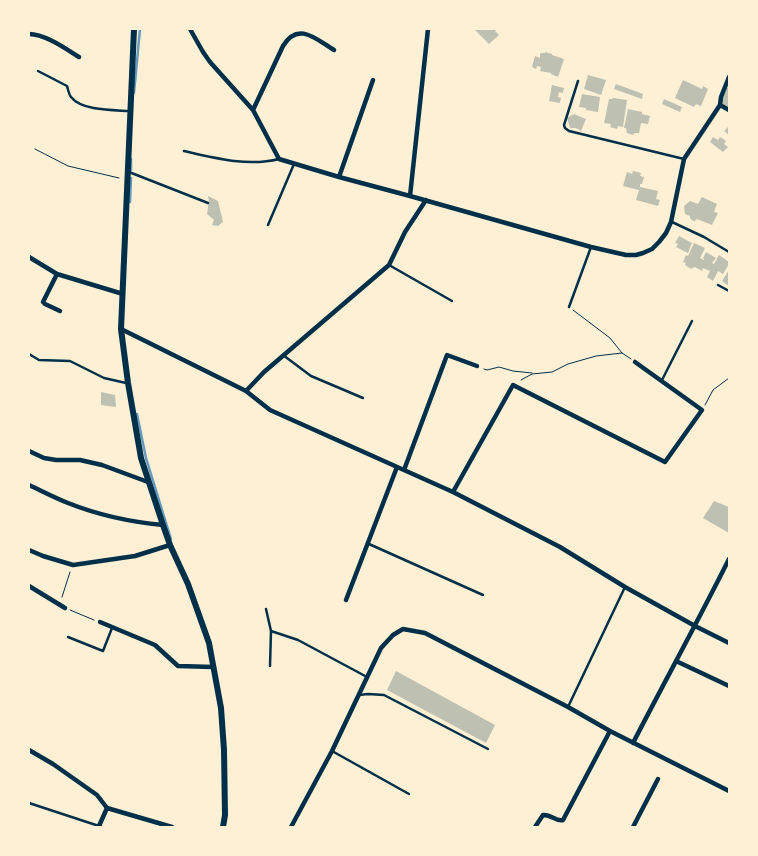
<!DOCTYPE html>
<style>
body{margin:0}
#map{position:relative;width:758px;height:856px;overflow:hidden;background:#fdf0d5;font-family:"Fira Sans Condensed",sans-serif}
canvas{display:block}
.frame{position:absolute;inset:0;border:30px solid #fdf0d5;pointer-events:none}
</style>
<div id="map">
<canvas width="758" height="856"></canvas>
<div class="frame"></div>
</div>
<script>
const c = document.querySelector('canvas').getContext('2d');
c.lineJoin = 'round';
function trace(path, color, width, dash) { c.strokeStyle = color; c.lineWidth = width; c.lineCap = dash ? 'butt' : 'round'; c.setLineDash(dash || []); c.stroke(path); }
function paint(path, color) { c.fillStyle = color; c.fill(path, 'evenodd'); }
const stream = new Path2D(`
 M134,93L140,29
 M131,170V159
 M130,202L131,178
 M137,414L146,458L171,539`);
const building = new Path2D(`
 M474,29H497L495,31L499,35L489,44Z
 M545,52L552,54V55L564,59L558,77L551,74V73L540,71L541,67L537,66L536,69L532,67L535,56L540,58V54L541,53H545Z
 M588,75L606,80L601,95L584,89Z
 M683,80L702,89L703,86L708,89L701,106L696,104L694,107L675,98Z
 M616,84L643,94L642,99L614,89Z
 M552,85L564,88L563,93L559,92L558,97L561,98L560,103L549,101Z
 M727,88H729V107L721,103Z
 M582,94L600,97L598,112L586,110V108L579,107Z
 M613,98L627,100L623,127L618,126L617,129L610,127L611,124L604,123L609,99H612Z
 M664,99L682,107L680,112L662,104Z
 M628,109L642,112V114L650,116L648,124L641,123L639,133H635L633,135L627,133L626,128H624Z
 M574,114L586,119L581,131L576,128H570L567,118Z
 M729,126V135L724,131Z
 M713,137L718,140L720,137L726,141L724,144L728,147L723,152L710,142Z
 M633,171L641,173L640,176L644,177L642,184H640V187L658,191L656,199L660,200L658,206L636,200L639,190L623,186L627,172L632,174Z
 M208,196L218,201L223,222L218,226L212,225L214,220L207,214L209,201Z
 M702,197L717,204L714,212L718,213L712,225L697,219L695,221H693L690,218V216L685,214L684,206L690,201L698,204Z
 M679,236L692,243L688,253L676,247L678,244L675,243Z
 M694,243L705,248L700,258L704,260V259L703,258L706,252L716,258L712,263L714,264L719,255L729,262V264L723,274L718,271L713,281L707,277L710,271L703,268L702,271L695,267L691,269L685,265L686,263L683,262L686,255L688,256Z
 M729,270V286L722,281Z
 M101,392L115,395L116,407L101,405Z
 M714,501L729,507V533L703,518Z
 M396,671L495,725L486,743L387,690Z`);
const path = new Path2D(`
 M35,149L68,166L119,178
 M573,310L610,338L622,353L631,359
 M484,369L487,370L499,367L513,371L532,373
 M521,380L532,374L552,372L568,364L596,356L622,353
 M705,405L713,390L729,378
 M62,597L70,572
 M70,610L94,620`);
const service = new Path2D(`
 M38,71L67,86C68,89 69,95 71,97C82,111 113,110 129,111
 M578,81L564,125L565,128L569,131L684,159
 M184,151C214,158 248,167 279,159
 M129,172L208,203
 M672,222L704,237L729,252
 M268,225L294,164
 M389,265L452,301
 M718,285L729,291
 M569,307L591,247
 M29,354L39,360L70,361L104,378L126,383
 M283,355L311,376L363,398
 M662,380L692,321
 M369,544L483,595
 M266,609L271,631L270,666
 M271,631L298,640L367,677
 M68,637L103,651L112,628
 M359,695L368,694L384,695L488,749
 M568,707L625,587
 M332,751L409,794
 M29,803L102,827`);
const minor = new Path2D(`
 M190,29L203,52L210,62L253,110L279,159L339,177L410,196L591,247L626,255H636L643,253L652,249L659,242L666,233L671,222L684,159L720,105L721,97L729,77
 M29,34C45,34 66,49 79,57
 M720,105L729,110
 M253,110L283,46C298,21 316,39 334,50
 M339,177L373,80
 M410,196L428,29
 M29,257L57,274L123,294
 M57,274L43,302L45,304L60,311
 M121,329L246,391L270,410L453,492L560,547L625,587L695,626L729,643
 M246,391L264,372L389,265L405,232L426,200
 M29,451L44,458L56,460H80L102,465L148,482
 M404,470L447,355L477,366
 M29,485C42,491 55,498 68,503C98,515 131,522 163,525
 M453,492L513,385L665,462L702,410L635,362
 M29,550L43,556L73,565L135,556L170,545
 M29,586L65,608
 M346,600L397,467
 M100,622L155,645L178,666L213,667
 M676,661L729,686
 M633,743C665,681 698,621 729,559
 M29,750L53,764L97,795L107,808L172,827
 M99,826L107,808
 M291,827L332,751L381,648L393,635L403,629L425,633L568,707L610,731L729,791
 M535,827L543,815C551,814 556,822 563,820L610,731
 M633,827L658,779`);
const secondary = new Path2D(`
 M134,29L121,329L128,383L141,458L163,525L170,545L188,584L209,643L221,708L224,750L225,815L223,827`);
trace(stream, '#669bbc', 2.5);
paint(building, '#bec0b2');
trace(path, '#003049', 1);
trace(service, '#003049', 2.5);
trace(minor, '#003049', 4.5);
trace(secondary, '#003049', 6);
</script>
